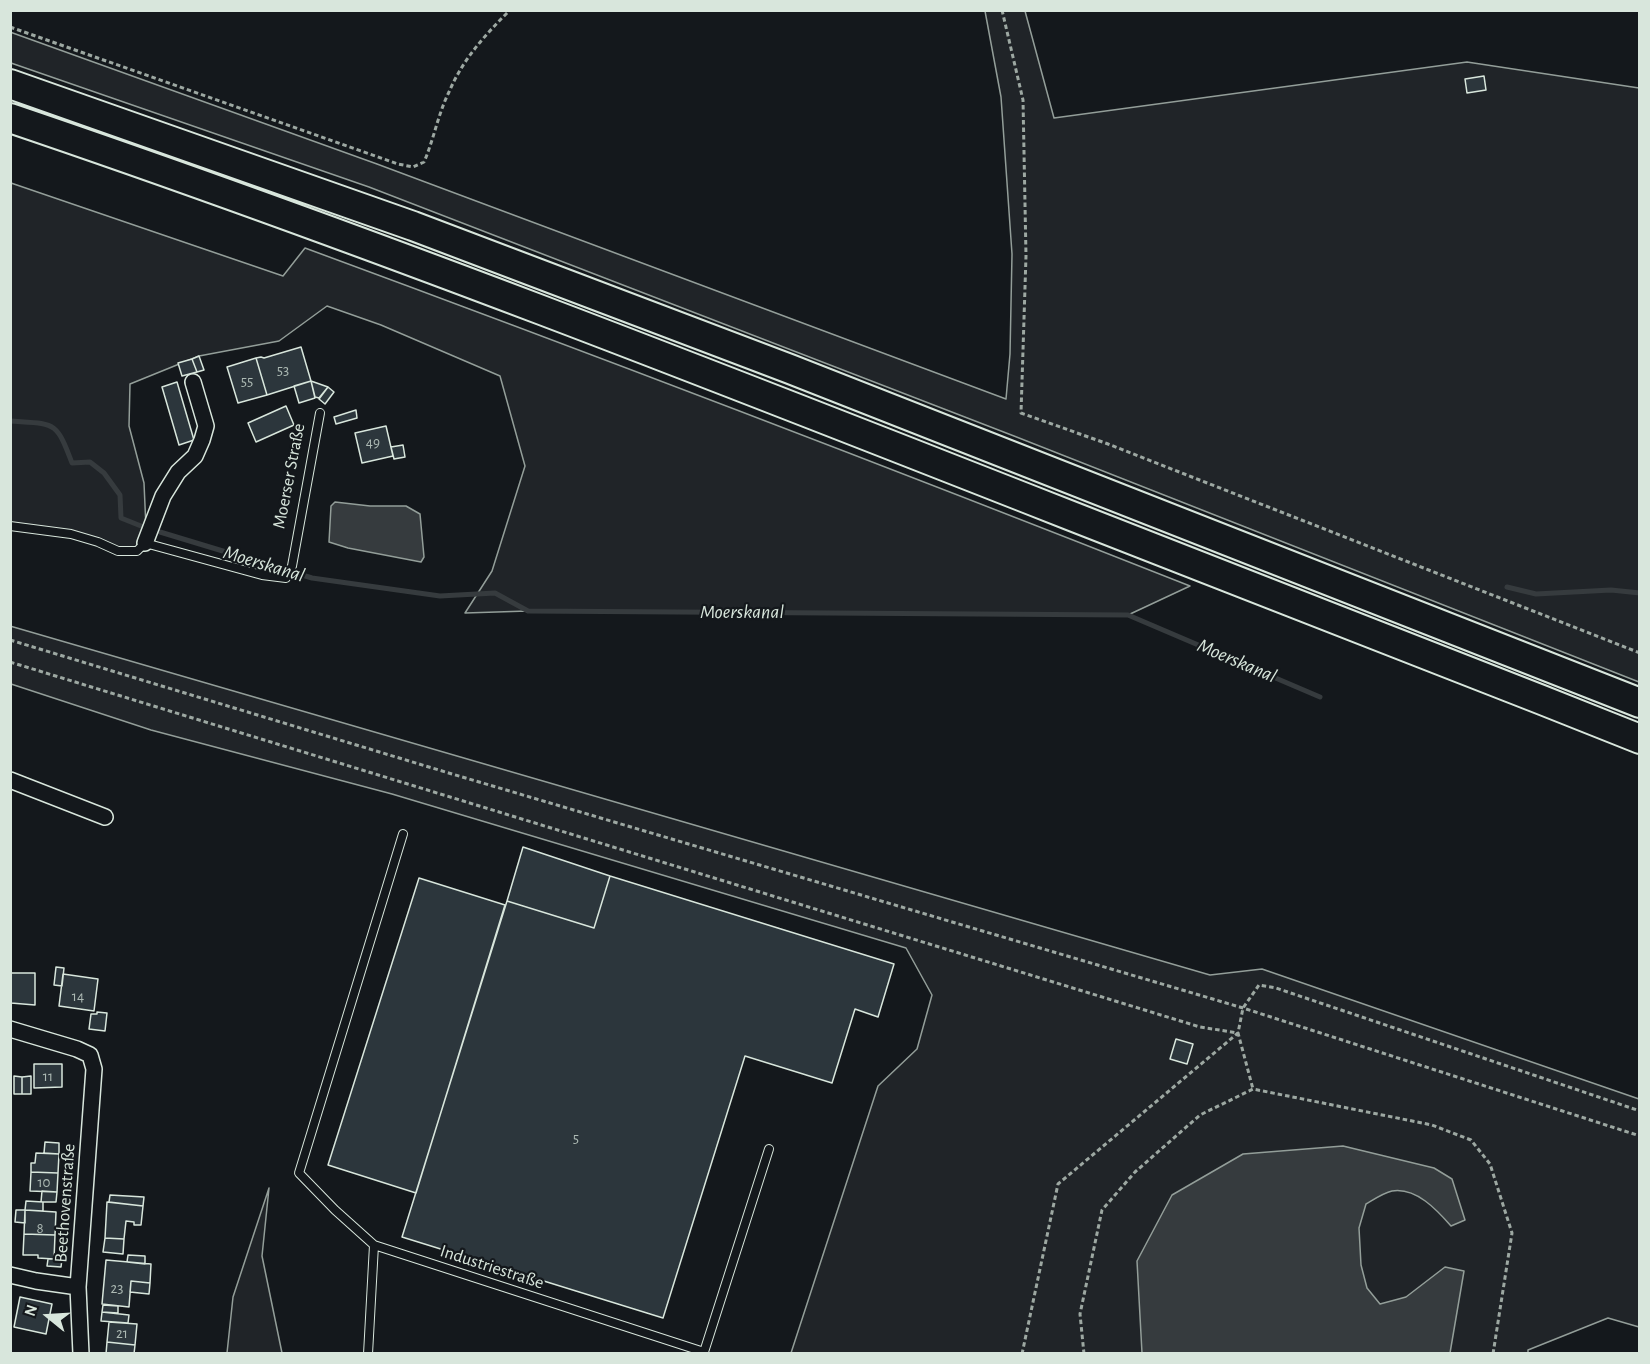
<!DOCTYPE html>
<meta charset="utf-8">
<style>
body{margin:0}
#map{position:relative;width:1650px;height:1364px;overflow:hidden;background:#14181c;font-family:"Alegreya Sans",sans-serif}
canvas{display:block}
.frame{position:absolute;inset:0;border:12px solid #d8e6dc;pointer-events:none}
.north{position:absolute;left:18px;top:1286px;width:60px;height:60px;-webkit-text-stroke:4px #14181c;paint-order:stroke;rotate:288deg;font-size:16px;font-weight:700;line-height:24px;text-align:center;color:#d8e6dc}
.north::after{content:'';display:block;margin:auto;width:21px;height:27px;background:#d8e6dc;clip-path:polygon(50% 0,100% 100%,50% 72%,0 100%)}
</style>
<div id="map">
<canvas width="1650" height="1364"></canvas>
<div class="frame"></div>
<div class="north">N</div>
</div>
<script>
const c = document.querySelector('canvas').getContext('2d');
c.lineJoin = 'round';
function paint(path, color) { c.fillStyle = color; c.fill(path, 'evenodd'); }
function trace(path, color, width, dash) { c.strokeStyle = color; c.lineWidth = width; c.lineCap = dash ? 'butt' : 'round'; c.setLineDash(dash || []); c.stroke(path); }
function label(font, color, halo, rows, align = 'center') {
  c.font = font + ' "Alegreya Sans",sans-serif'; c.lineWidth = 4.5; c.setLineDash([]); c.textBaseline = 'middle'; c.strokeStyle = halo; c.fillStyle = color; for (const [text, x, y, turn = 0] of rows) {
    c.save(); c.translate(x, y); c.rotate((+turn || 0) * Math.PI / 180); c.textAlign = isNaN(turn) ? turn : align; if (halo) c.strokeText(text, 0, 0); c.fillText(text, 0, 0); c.restore();
  }
}
const green = new Path2D(`
 M985,11H1025L1054,118L1467,62L1639,88V682L1014,436L369,187L11,63L10,32L377,164L1006,399L1010,354L1012,254L1001,97Z
 M11,183L283,276L305,248C601,357 896,470 1190,586L1128,615L528,611L465,613L492,571L525,466L500,376L381,325L327,306L279,341L199,356L130,384L129,426L144,483L146,528L137,551H118L98,542L11,526Z
 M10,626L1210,975L1262,969L1639,1099V1327L1608,1318L1528,1350V1354L791,1353L878,1086L917,1049L932,995L906,948L392,794L151,730L11,684Z
 M269,1188L262,1256L282,1353H227L233,1297Z`);
const water = new Path2D(`
 M335,502L370,506H406L420,514L424,557L421,562L348,548L329,542L331,506Z
 M1343,1146L1434,1168L1452,1179L1465,1220L1451,1226C1437,1210 1416,1187 1392,1191C1383,1193 1373,1200 1366,1204L1359,1228L1361,1265L1367,1288L1380,1304L1406,1297L1445,1267L1464,1271L1450,1353H1142L1137,1261L1172,1195L1243,1154Z`);
const stream = new Path2D(`
 M10,421C55,424 56,420 72,463L90,462L104,473L120,495L121,518L146,528
 M160,532L312,578L440,596L495,593L528,611L1128,615L1320,697
 M1507,587L1536,594L1611,590L1640,593`);
const building = new Path2D(`
 M1484,76L1486,90L1467,93L1465,79Z
 M301,347L311,381L267,395L256,358L261,357L264,358Z
 M199,356L204,370L197,372L192,359Z
 M256,358L267,395L238,403L227,367Z
 M192,359L197,372L182,376L178,363Z
 M311,381L328,387L319,398L315,397Z
 M311,381L315,398L299,403L294,386Z
 M177,382L194,440L179,445L162,387Z
 M328,387L334,392L325,404L319,399Z
 M286,406L294,425L256,442L248,423Z
 M356,410L357,418L336,424L334,417Z
 M386,426L393,456L362,463L355,433Z
 M403,445L405,457L394,459L391,447Z
 M523,847L610,876L594,928L507,901Z
 M610,876L894,964L878,1017L855,1009L832,1083L745,1056L663,1318L402,1237L507,901L594,928Z
 M419,878L505,905L416,1193L328,1165Z
 M56,967L64,968L62,986L54,985Z
 M11,973H35V1005L11,1003Z
 M63,974L98,979L94,1011L59,1006Z
 M97,1012L107,1013L105,1031L89,1029L91,1014H97Z
 M1176,1039L1193,1044L1187,1064L1170,1059Z
 M34,1064H62V1087L34,1088Z
 M14,1076L22,1077V1094H14Z
 M31,1076V1094H22V1077Z
 M45,1142L59,1143V1154L44,1153Z
 M36,1153L59,1154L58,1173L31,1172V1163H35Z
 M31,1172L58,1173L57,1192L30,1191Z
 M42,1191L57,1192L56,1202H41Z
 M110,1195L144,1197L143,1206L109,1202Z
 M26,1201L43,1202V1211L25,1210Z
 M107,1202L143,1206L141,1225H134V1222L126,1221L124,1239L105,1238Z
 M16,1210H25V1223L15,1222Z
 M25,1210L56,1212L55,1235L24,1234Z
 M24,1234L55,1235L54,1259L38,1258V1255H23Z
 M105,1238L124,1239L123,1254L103,1252Z
 M128,1255L145,1256V1264L127,1262Z
 M48,1259H62L61,1267L47,1266Z
 M106,1260L151,1264L150,1283L131,1281L129,1307L102,1304Z
 M131,1281L150,1283L149,1294L130,1292Z
 M20,1297L52,1304L46,1334L14,1327Z
 M103,1305L118,1306V1313L102,1312Z
 M102,1312L129,1315L128,1323L101,1321Z
 M109,1322L137,1324L135,1345L107,1342Z
 M107,1342L135,1345L134,1354H106Z`);
const path = new Path2D(`
 M1002,10L1023,100L1026,256L1021,413L1108,444L1640,653
 M10,27L398,164L413,167L424,162C434,139 438,114 449,92C463,59 485,35 510,10
 M10,640L452,774L1243,1008L1640,1136
 M10,662L1200,1027L1238,1033L1253,1089
 M1022,1354L1058,1184L1238,1033L1243,1008L1259,985L1276,988L1640,1111
 M1084,1354L1080,1314L1102,1210L1135,1172L1200,1115L1253,1089L1432,1125L1471,1140L1490,1164L1512,1233L1493,1354`);
const service = new Path2D(`
 M10,526L71,534L98,542L118,551H137L145,543L262,575L286,578L292,566L320,413
 M374,1245L335,1210L299,1173L403,834
 M704,1352L769,1149
 M368,1354L374,1245L704,1352L703,1354`);
const minor = new Path2D(`
 M145,543L163,496L178,472L195,456L202,440L206,426L193,382
 M10,780L105,817
 M10,1029L77,1049L90,1055L94,1069L78,1287L81,1354
 M10,1275L36,1281L78,1287`);
const motorway = new Path2D(`
 M10,84L413,226L790,369L1640,703
 M10,118C367,239 718,377 1069,515C1259,589 1450,663 1640,739`);
const numberNames = [
 ["53",283,370],
 ["55",247,381],
 ["49",373,442],
 ["14",78,996],
 ["11",48,1076],
 ["5",576,1138],
 ["10",44,1182],
 ["8",40,1228],
 ["23",117,1288],
 ["21",122,1333]
];
const streetNames = [
 ["Moerser Straße",289,476,-79],
 ["Beethovenstraße",65,1203,-86],
 ["Industriestraße",492,1267,18]
];
const waterNames = [
 ["Moerskanal",264,564,17],
 ["Moerskanal",742,612],
 ["Moerskanal",1237,661,23]
];
paint(green, '#202428');
trace(green, '#939e99', 1.5);
paint(water, '#363b3e');
trace(water, '#939e99', 1.5);
trace(stream, '#363b3e', 5);
paint(building, '#2c363c');
trace(building, '#d8e6dc', 1.5);
trace(service, '#d8e6dc', 10);
trace(minor, '#d8e6dc', 18);
trace(motorway, '#d8e6dc', 32);
trace(path, '#9da8a2', 3, [4.5, 3]);
trace(service, '#14181c', 8);
trace(minor, '#14181c', 15);
trace(motorway, '#14181c', 28);
label('15px', '#adbab4', null, numberNames);
label('18px', '#d8e6dc', '#14181c', streetNames);
label('italic 20px', '#d8e6dc', '#14181c', waterNames);
</script>
